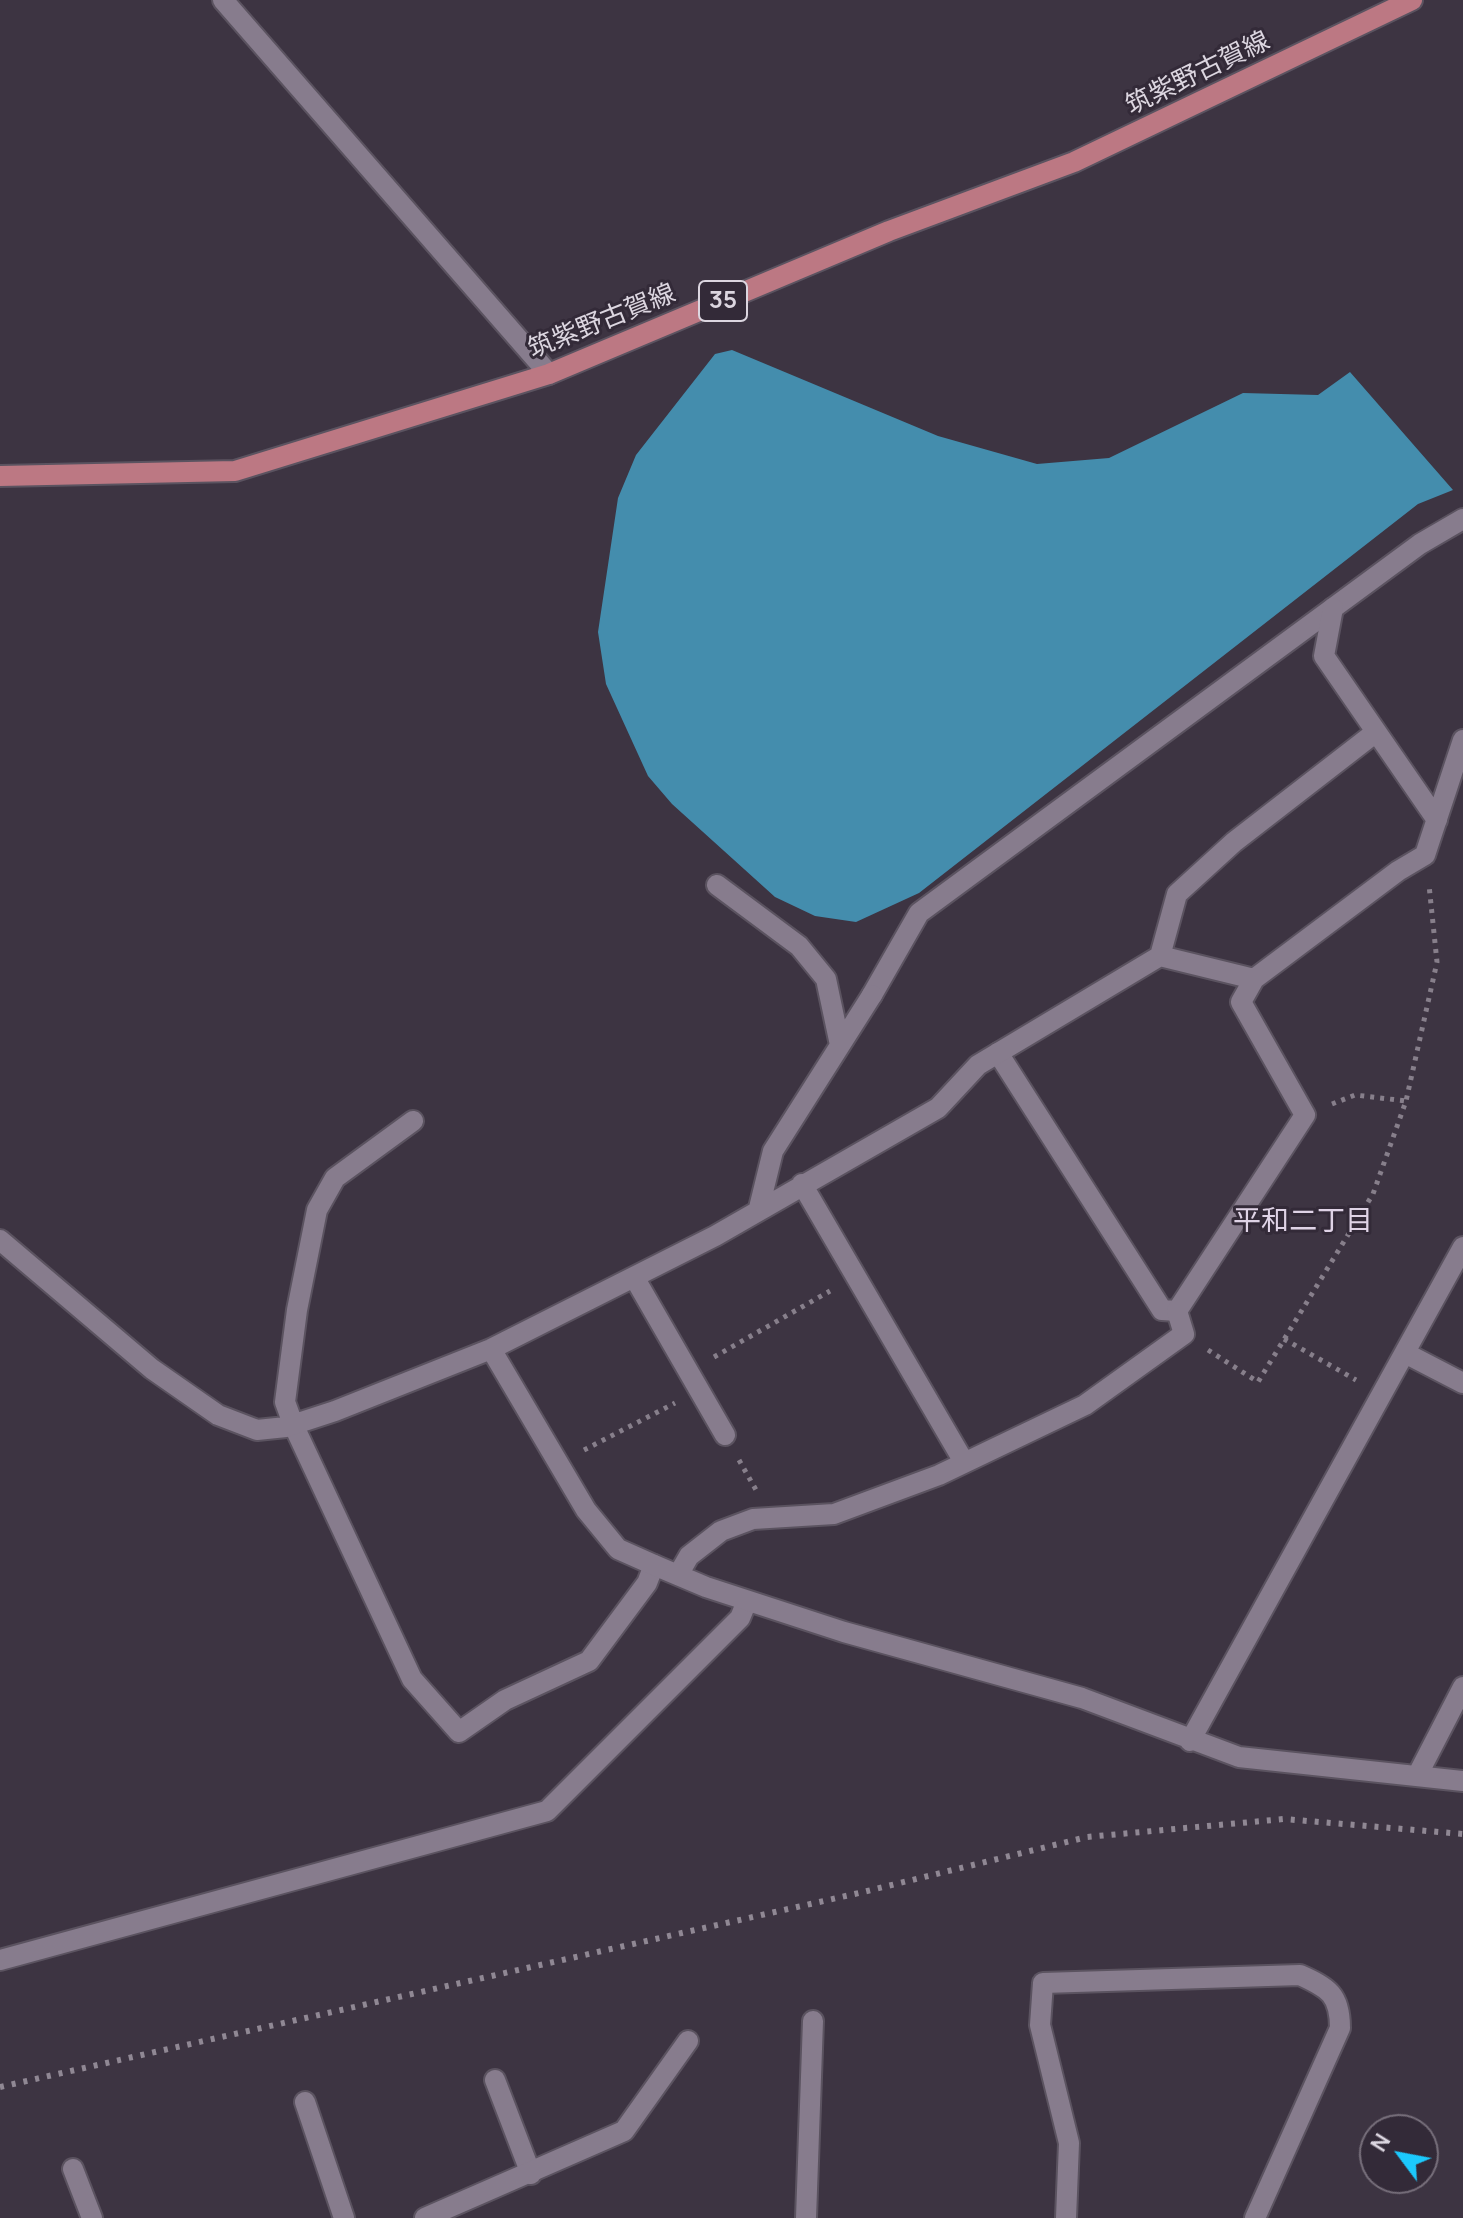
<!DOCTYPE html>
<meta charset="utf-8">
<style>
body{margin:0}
#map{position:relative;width:1463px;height:2218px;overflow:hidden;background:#3d3442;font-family:Manrope,sans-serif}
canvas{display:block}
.north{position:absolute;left:1359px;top:2114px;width:80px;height:80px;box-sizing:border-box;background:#332a38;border:2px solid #776f7b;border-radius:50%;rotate:302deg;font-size:22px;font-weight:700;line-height:32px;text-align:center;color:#dcd6e0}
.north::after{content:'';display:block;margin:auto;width:28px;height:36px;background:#1cc9fc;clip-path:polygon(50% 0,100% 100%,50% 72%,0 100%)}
</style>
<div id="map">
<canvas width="1463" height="2218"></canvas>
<div class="north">N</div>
</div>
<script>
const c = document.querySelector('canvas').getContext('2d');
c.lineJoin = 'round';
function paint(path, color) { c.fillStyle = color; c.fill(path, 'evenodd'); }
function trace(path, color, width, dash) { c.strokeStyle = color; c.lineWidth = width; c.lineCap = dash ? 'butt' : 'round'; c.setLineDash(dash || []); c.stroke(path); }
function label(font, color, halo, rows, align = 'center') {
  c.font = font + ' Manrope,"Noto Sans JP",sans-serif'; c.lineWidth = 6; c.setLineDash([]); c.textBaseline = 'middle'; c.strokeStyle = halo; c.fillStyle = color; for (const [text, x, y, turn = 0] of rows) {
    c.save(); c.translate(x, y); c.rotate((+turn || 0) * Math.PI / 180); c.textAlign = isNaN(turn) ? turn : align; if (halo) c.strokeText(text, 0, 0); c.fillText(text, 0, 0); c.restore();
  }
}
const water = new Path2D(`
 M732,350L938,436L1037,464L1109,458L1243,393L1318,395L1350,372L1453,490L1418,504L919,893L856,922L815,916L775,897L672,804L648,776L606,684L598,632L618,498L636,455L715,354Z`);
const path = new Path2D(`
 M1332,1104L1355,1095L1406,1101
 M1284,1339L1356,1380
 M1208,1350L1258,1382L1373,1194L1406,1101L1437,962L1429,885
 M714,1357L830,1291
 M584,1450L675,1403
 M739,1460L756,1490`);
const service = new Path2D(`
 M872,995L919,913L1420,544L1463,519
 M998,1053L1162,1310L1177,1311
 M293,1424L412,1679L459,1732L505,1700L589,1661L647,1583L654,1565
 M0,1960L547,1811L740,1618L747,1601
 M495,2080L531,2174
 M305,2102L344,2218
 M73,2169L92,2218`);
const minor = new Path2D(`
 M223,0L549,374
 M1333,608L1324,656L1437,820
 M717,885L799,946L826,979L840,1045
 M1160,956L1177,894L1234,842L1376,732
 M802,1184L964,1462
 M759,1208L773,1151L872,995
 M0,1240L152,1369L218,1415L257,1430L286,1427L335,1411L491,1349L715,1236L938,1108L978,1065L1160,956L1254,979L1398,871L1425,855L1463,740
 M634,1277L725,1435
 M491,1349L586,1510L618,1549L654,1565L706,1587L844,1632L1082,1698L1239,1757L1463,1781
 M1405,1353L1463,1383
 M293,1424L285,1402L297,1310L317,1210L335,1178L413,1121
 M678,1575L689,1556L721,1531L753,1519L834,1514L939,1475L1085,1405L1184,1334L1177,1311L1305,1115L1241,1002L1254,979
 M1190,1741L1463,1247
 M1417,1776L1463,1687
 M425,2218L624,2131L688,2041
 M806,2218L813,2021
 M1066,2218L1069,2143L1040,2025L1043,1983L1300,1975C1329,1988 1340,1995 1340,2028L1255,2218`);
const primary = new Path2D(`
 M0,476L235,471L549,374L889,231L1074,162L1412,0`);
const rail = new Path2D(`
 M0,2087L859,1893L1087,1837L1284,1819L1463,1834`);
const shields = [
 [723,301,48]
];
const shieldNames = [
 ["35",723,301]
];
const streetNames = [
 ["筑紫野古賀線",1198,74,-26],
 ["筑紫野古賀線",602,322,-22]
];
const neighbourhoodNames = [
 ["平和二丁目",1303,1222]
];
paint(water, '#448dad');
trace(service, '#5b5360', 24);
trace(minor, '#5b5360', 24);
trace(primary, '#5b5360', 24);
trace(path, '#877f8b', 5, [4, 6]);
trace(service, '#877c8d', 20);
trace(minor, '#877c8d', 20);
trace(primary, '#bc7883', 20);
trace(rail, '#908894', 6, [4, 8]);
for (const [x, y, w] of shields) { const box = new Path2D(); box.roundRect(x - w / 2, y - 20, w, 40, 6); c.fillStyle = '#332a38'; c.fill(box); trace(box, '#dcd6e0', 2); }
label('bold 24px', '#dcd6e0', null, shieldNames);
label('26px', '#dcd6e0', '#332a38', streetNames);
label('28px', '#dfd3e6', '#332a38', neighbourhoodNames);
</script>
